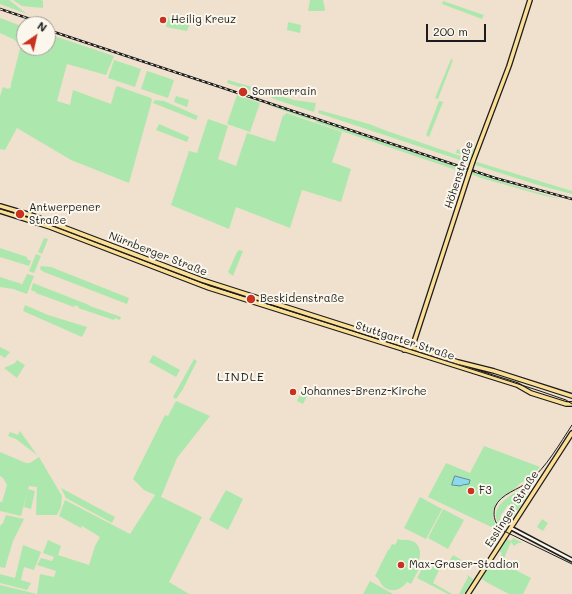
<!DOCTYPE html>
<meta charset="utf-8">
<style>
body{margin:0}
#map{position:relative;width:572px;height:594px;overflow:hidden;background:#f0e0ce;font-family:Mali,sans-serif}
canvas{display:block}
.north{position:absolute;left:16px;top:16px;width:40px;height:40px;box-sizing:border-box;background:#fbf7ec;border:1px solid #a29f99;border-radius:50%;rotate:34deg;font-size:11px;font-weight:700;line-height:16px;text-align:center;color:#1c1c1c}
.north::after{content:'';display:block;margin:auto;width:14px;height:18px;background:#c8321e;clip-path:polygon(50% 0,100% 100%,50% 72%,0 100%)}
.scale{position:absolute;left:426px;top:24px;width:60px;height:18px;box-sizing:border-box;border:2px solid #1c1c1c;border-top:0;padding-left:5px;font-size:12px;line-height:14px;white-space:nowrap;color:#1c1c1c;-webkit-text-stroke:3px #fbf7ec;paint-order:stroke}
</style>
<div id="map">
<canvas width="572" height="594"></canvas>
<div class="north">N</div>
<div class="scale">200 m</div>
</div>
<script>
const c = document.querySelector('canvas').getContext('2d');
c.lineJoin = 'round';
function paint(path, color) { c.fillStyle = color; c.fill(path, 'evenodd'); }
function trace(path, color, width, dash) { c.strokeStyle = color; c.lineWidth = width; c.lineCap = dash ? 'butt' : 'round'; c.setLineDash(dash || []); c.stroke(path); }
function label(font, color, halo, rows, align = 'center') {
  c.font = font + ' Mali,sans-serif'; c.lineWidth = 4; c.setLineDash([]); c.textBaseline = 'middle'; c.strokeStyle = halo; c.fillStyle = color; for (const [text, x, y, turn = 0] of rows) {
    c.save(); c.translate(x, y); c.rotate((+turn || 0) * Math.PI / 180); c.textAlign = isNaN(turn) ? turn : align; if (halo) c.strokeText(text, 0, 0); c.fillText(text, 0, 0); c.restore();
  }
}
const green = new Path2D(`
 M0,0H9L27,14L0,4Z
 M13,0H41L43,1V8L22,6Z
 M310,0H323L325,9L324,11H308Z
 M443,1L484,15L482,19L442,4Z
 M0,18L24,27V48H48V34L114,56L106,75L67,64L57,101L70,105L73,90L111,104L116,87L117,86L151,98L152,100L129,183L71,160L17,128L5,150L0,149V96L3,87L8,89L11,87V84L21,45L13,39L0,33Z
 M168,18L190,23L187,31L166,27Z
 M288,22L301,25L300,33L287,30Z
 M451,59L453,60L438,99L435,98Z
 M114,60L141,69L135,87L108,78Z
 M147,71L174,80L168,98L141,89Z
 M228,80L269,92L268,96L227,83Z
 M270,93L294,100L316,103L314,112L274,99L269,96Z
 M237,95L260,103L250,132L227,124Z
 M176,96L189,100L187,107L174,102Z
 M155,100L164,101L198,116L196,120L153,103Z
 M439,101L443,102L429,137L426,135Z
 M268,103L312,118L310,120L268,105Z
 M319,110L369,124L387,131L466,158L471,150L474,149L469,163L318,113Z
 M286,113L342,132L332,162L351,169L341,202L302,190L290,228L236,207L229,229L171,205L189,151L197,153L208,119L228,126L218,159L236,166L247,133L275,142L283,115L284,116Z
 M316,120L466,170L465,173L315,122Z
 M159,124L189,137L187,142L156,130Z
 M469,142L475,144L474,146L470,147L466,155L456,153L457,149L466,152Z
 M477,162L572,191V194L538,185L475,165Z
 M472,172L516,186L561,199L545,196L481,178L471,174Z
 M44,238L48,239L42,254L38,252Z
 M0,248L27,257V259L31,261L29,266L0,257Z
 M239,250L243,251L233,276L228,272L237,252Z
 M36,254L41,256L34,273L29,271Z
 M41,266L51,267L129,298L127,304L44,272L40,269Z
 M27,274L34,276L27,294L13,289L0,287V277L22,284L21,287Z
 M33,283L89,305L90,306L121,317L120,320L115,318L114,320L78,308L79,307L75,305L74,307L36,293V292L31,290Z
 M25,305L48,315L87,327L82,337L23,311Z
 M0,347L10,352L5,358L0,355Z
 M153,355L180,370L176,377L149,362Z
 M194,359L197,361L183,389L176,399L173,397Z
 M17,360L25,365L17,378L4,368L15,363Z
 M304,387L310,390L303,404L297,401Z
 M176,401L210,416L177,458L161,497L202,517L169,582L189,594H0V585L37,594L40,574L54,577L56,571L37,565L41,558L52,561L54,557L43,553L48,540L61,546L58,555L89,565L95,546L100,537L82,526L81,528L59,516L65,500L130,534L155,495L144,490L133,479L165,415L168,416Z
 M20,431L37,455L16,439L8,436L10,432L18,435Z
 M484,446L540,467L530,478L519,484L515,489L504,495L497,502L493,511V518L496,526L502,532L428,497L446,463L470,473Z
 M0,452L26,463H30L39,457L62,496L61,507L57,515H36L37,487L29,486L21,516L0,511V502H2L7,485L3,478L0,476Z
 M61,488L115,517L112,523L66,498Z
 M28,489L35,491L31,509L24,507Z
 M226,490L243,499L228,530L209,520Z
 M520,490L528,495L510,522L509,521L516,509L508,505L501,515L500,519L504,523L503,525L508,526L504,529C484,512 505,498 520,490Z
 M420,497L442,509L426,539L404,528Z
 M443,509L464,520L448,549L428,538Z
 M6,515L24,519L13,541L5,568L0,567V526L3,523Z
 M542,519L548,523L543,531L537,527Z
 M513,538L523,543H518L514,546L511,542L502,563L531,578L523,594H509L486,582L482,579L487,567L494,570L502,553L499,551L507,539L511,541Z
 M398,539C402,541 404,539 408,540C419,541 422,551 419,560L421,562L420,564L421,565L411,584L407,582C401,590 391,594 383,586C379,582 380,579 375,576L388,550H389L392,544L395,545Z
 M23,545L41,552L34,570L24,567L21,580L31,583L27,590L0,583V574L15,578Z
 M453,555L465,562L461,568L449,562Z
 M425,563L439,570L433,583L452,594H448L417,578Z
 M467,575L472,578L473,580L464,594H459L468,577Z
 M370,581L393,594H363Z`);
const water = new Path2D(`
 M455,476L470,480L469,484L462,485L461,486L452,485Z`);
const minor = new Path2D(`
 M511,528L572,560`);
const major = new Path2D(`
 M473,161L509,66L530,0
 M0,206L34,216L202,280L458,362L494,371L572,396
 M0,211L50,227L209,288L517,385L531,393L566,404H572
 M404,350L410,348L413,345L469,173
 M468,594L572,433`);
const tram = new Path2D(`
 M0,209L34,219L202,283L540,391L566,400L572,404
 M572,425C560,443 546,468 529,481C519,490 501,493 495,507C492,517 496,526 504,531L572,564`);
const rail = new Path2D(`
 M0,9L45,24
 M48,30L495,178L572,199`);
const majorBridge = new Path2D(`
 M469,173L473,161`);
const markers = [
 [163,20,4,"#c8321e"],
 [243,92,5,"#c8321e"],
 [20,214,5,"#c8321e"],
 [251,299,5,"#c8321e"],
 [293,392,4,"#c8321e"],
 [471,491,4,"#c8321e"],
 [401,565,4,"#c8321e"]
];
const poiNames = [
 ["Heilig Kreuz",171,20],
 ["Sommerrain",252,92],
 ["Antwerpener",29,208],
 ["Straße",29,221],
 ["Beskidenstraße",260,299],
 ["Johannes-Brenz-Kirche",301,392],
 ["F3",479,491],
 ["Max-Graser-Stadion",409,565]
];
const streetNames = [
 ["Höhenstraße",459,175,-72],
 ["Nürnberger Straße",158,254,21],
 ["Stuttgarter Straße",405,341,18],
 ["Esslinger Straße",512,509,-57]
];
const neighbourhoodNames = [
 ["LINDLE",241,377]
];
paint(green, '#ace8ad');
paint(water, '#8cd9ec');
trace(water, '#5f8d99', 1);
trace(minor, '#1c1c1c', 5.5);
trace(major, '#1c1c1c', 6);
trace(minor, '#fbf7ec', 2.5);
trace(major, '#fbdf96', 3.5);
trace(tram, '#1c1c1c', 1);
trace(rail, '#1c1c1c', 2.5);
trace(rail, '#fbf7ec', 1, [3]);
trace(majorBridge, '#1c1c1c', 6, []);
trace(majorBridge, '#fbdf96', 3.5);
for (const [x, y, r, color] of markers) { const dot = new Path2D(); dot.arc(x, y, r, 0, 2 * Math.PI); c.fillStyle = color; c.fill(dot); trace(dot, '#fbf7ec', 1.5); }
label('11px', '#1c1c1c', '#fbf7ec', poiNames, 'left');
label('11px', '#1c1c1c', '#fbf7ec', streetNames);
c.letterSpacing = '1px';
label('12px', '#1c1c1c', '#fbf7ec', neighbourhoodNames);
c.letterSpacing = '0px';
</script>
